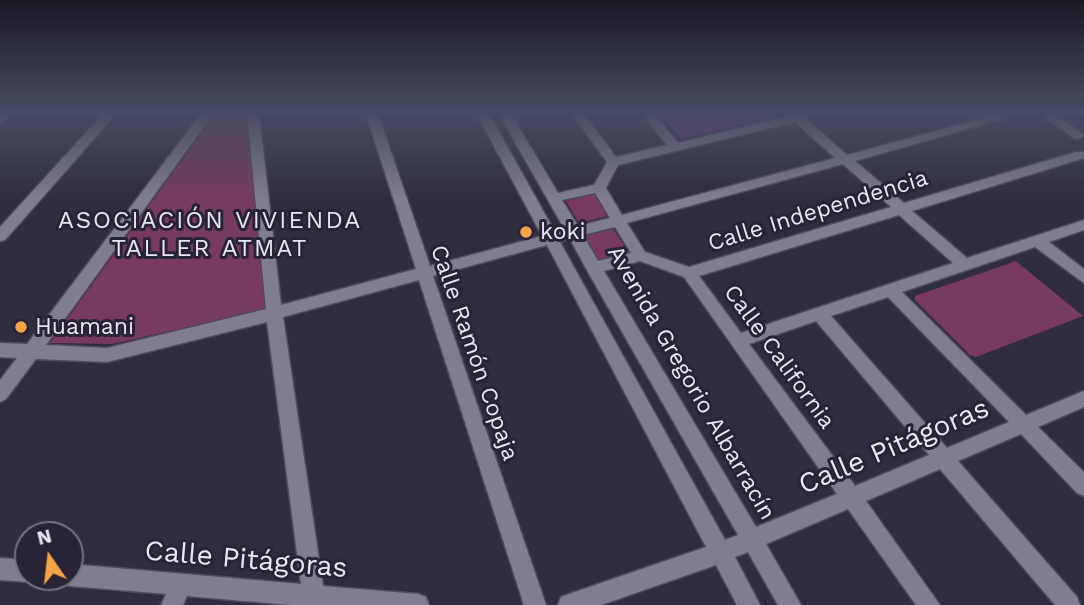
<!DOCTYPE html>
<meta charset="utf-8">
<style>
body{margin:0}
#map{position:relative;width:1084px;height:605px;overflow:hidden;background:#312d40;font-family:"Work Sans",sans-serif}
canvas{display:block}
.north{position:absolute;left:14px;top:521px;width:70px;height:70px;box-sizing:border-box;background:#282435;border:2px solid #757281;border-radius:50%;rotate:346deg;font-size:19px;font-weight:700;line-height:28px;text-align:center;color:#e8e6f2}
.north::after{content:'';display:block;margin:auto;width:24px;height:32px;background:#f6a246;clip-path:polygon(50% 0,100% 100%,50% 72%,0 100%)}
</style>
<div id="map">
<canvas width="1084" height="605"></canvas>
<div class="north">N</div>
</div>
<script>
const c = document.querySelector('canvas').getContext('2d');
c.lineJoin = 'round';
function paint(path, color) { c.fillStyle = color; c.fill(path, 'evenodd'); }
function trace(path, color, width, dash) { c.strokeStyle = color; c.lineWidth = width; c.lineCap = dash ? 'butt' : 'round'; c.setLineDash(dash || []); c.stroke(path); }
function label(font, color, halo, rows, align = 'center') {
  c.font = font + ' "Work Sans",sans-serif'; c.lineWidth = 6; c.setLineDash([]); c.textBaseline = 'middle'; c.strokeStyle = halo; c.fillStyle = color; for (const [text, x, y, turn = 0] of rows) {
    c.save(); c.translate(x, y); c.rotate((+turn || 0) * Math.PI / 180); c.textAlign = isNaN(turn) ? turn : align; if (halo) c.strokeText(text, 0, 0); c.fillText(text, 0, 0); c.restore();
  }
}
const green = new Path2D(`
 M215,114H248L268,309L112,344L50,343Z
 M595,194L608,216L579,223L566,201Z
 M613,229L629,253L598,262L584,236Z
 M1016,261L1083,316L976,357L970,355L915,300V296Z`);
const building = new Path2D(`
 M659,114H774L775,117L682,139Z`);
const minor = new Path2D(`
 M0,114H12L0,124Z
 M103,114H116L5,240L0,241V227Z
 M201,114H213L46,345L107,348L266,309L247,114H259L281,305L416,269L366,114H378L430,266L542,236L477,114H489L555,232L565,230L499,114H511L558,193L594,185L607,162L572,114H584L616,157L667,145L642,114H654L678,143L789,116L787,114H809L806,119L847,155L999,114H1020L855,161L904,203L1076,152H1084V158L912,211L967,258L1084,220V230L1049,242L1084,269V283L1035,247L902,292L1026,415L1084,391V407L1038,427L1084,472V496L1077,493L1021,434L958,461L1077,597L1080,605H1055L940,469L866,501L940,605H916L848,509L766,544L801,605H778L748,552L735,557L760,605H737L716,565L601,605H558L561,597L569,594L706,547L547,245L433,276L546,605H524L419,280L283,317L323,586L418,594L426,597L429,605H290L187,596L183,605H161L166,594L70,586L62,583L60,577H70V564L301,584L267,322L107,362L36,359L6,399L0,402V380L17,358L0,357V343L27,344ZM795,122L835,158L622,215L606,188L618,165ZM843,164L891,207L689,267L645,252L627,223ZM595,193L610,218L578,226L562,200ZM899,215L953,263L741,333L699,276ZM615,227L631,253L598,261L583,235ZM570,239L588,272L738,535L725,540L560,242ZM640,261L684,277L837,494L756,527L604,271ZM888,297L1009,422L947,448L831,316ZM816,321L929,455L855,486L749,344Z
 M1040,114H1054L1084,135L1078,139L1074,138Z
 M0,558L28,560V577L36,579L28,582L0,580Z`);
const markers = [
 [526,232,7,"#f6a246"],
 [21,327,7,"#f6a246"]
];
const streetNames = [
 ["Calle Independencia",818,211,-17],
 ["Calle Ramón Copaja",474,353,71],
 ["Calle California",779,357,54],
 ["Avenida Gregorio Albarracín",691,383,60]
];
const poiNames = [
 ["koki",540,232],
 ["Huamani",35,327]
];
const neighbourhoodNames = [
 ["ASOCIACIÓN VIVIENDA",210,221],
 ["TALLER ATMAT",210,249]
];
const nearStreetnames = [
 ["Calle Pitágoras",894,447,-23],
 ["Calle Pitágoras",246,560,5]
];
paint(green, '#783a5d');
paint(building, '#672f72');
trace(minor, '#4f4b5b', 3);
paint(minor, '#807c91');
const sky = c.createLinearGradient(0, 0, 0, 199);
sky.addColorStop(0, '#1b1923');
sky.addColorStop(0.57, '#484c64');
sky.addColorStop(1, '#484c6400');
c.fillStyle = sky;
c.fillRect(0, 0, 1084, 199);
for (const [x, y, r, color] of markers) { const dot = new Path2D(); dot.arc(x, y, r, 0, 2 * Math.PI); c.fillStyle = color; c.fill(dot); trace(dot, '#282435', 2.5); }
label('23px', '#e8e6f2', '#282435', streetNames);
label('23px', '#e8e6f2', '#282435', poiNames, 'left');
c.letterSpacing = '2px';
label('24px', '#e8e6f2', '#282435', neighbourhoodNames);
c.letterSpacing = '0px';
label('28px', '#e8e6f2', '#282435', nearStreetnames);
</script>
